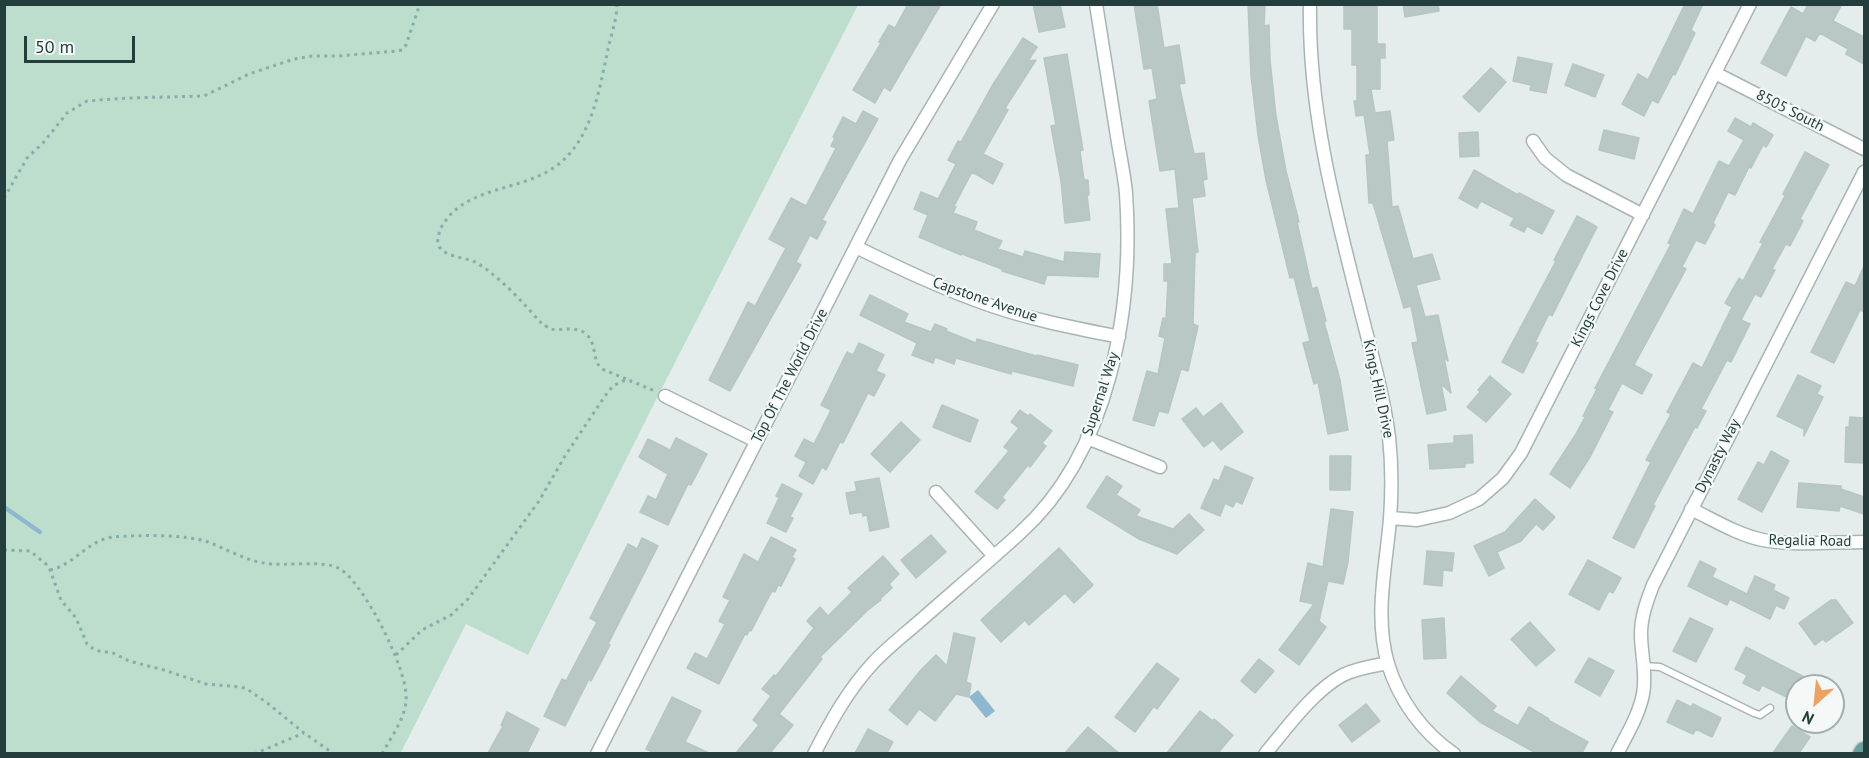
<!DOCTYPE html>
<style>
body{margin:0}
#map{position:relative;width:1869px;height:758px;overflow:hidden;background:#e4edeb;font-family:"PT Sans",sans-serif}
canvas{display:block}
.frame{position:absolute;inset:0;border:6px solid #243e3d;pointer-events:none}
.north{position:absolute;left:1785px;top:674px;width:60px;height:60px;box-sizing:border-box;background:#f4f9f8;border:2px solid #a1aead;border-radius:50%;rotate:207deg;font-size:16px;font-weight:700;line-height:24px;text-align:center;color:#243e3d}
.north::after{content:'';display:block;margin:auto;width:21px;height:27px;background:#eda261;clip-path:polygon(50% 0,100% 100%,50% 72%,0 100%)}
.scale{position:absolute;left:24px;top:36px;width:111px;height:27px;box-sizing:border-box;border:3px solid #243e3d;border-top:0;padding-left:8px;font-size:18px;line-height:21px;white-space:nowrap;color:#243e3d;-webkit-text-stroke:4px #f4f9f8;paint-order:stroke}
</style>
<div id="map">
<canvas width="1869" height="758"></canvas>
<div class="frame"></div>
<div class="north">N</div>
<div class="scale">50 m</div>
</div>
<script>
const c = document.querySelector('canvas').getContext('2d');
c.lineJoin = 'round';
function paint(path, color) { c.fillStyle = color; c.fill(path, 'evenodd'); }
function trace(path, color, width, dash) { c.strokeStyle = color; c.lineWidth = width; c.lineCap = dash ? 'butt' : 'round'; c.setLineDash(dash || []); c.stroke(path); }
function label(font, color, halo, rows, align = 'center') {
  c.font = font + ' "PT Sans",sans-serif'; c.lineWidth = 4.5; c.setLineDash([]); c.textBaseline = 'middle'; c.strokeStyle = halo; c.fillStyle = color; for (const [text, x, y, turn = 0] of rows) {
    c.save(); c.translate(x, y); c.rotate((+turn || 0) * Math.PI / 180); c.textAlign = isNaN(turn) ? turn : align; if (halo) c.strokeText(text, 0, 0); c.fillText(text, 0, 0); c.restore();
  }
}
const green = new Path2D(`
 M4,5L5,4L858,5L665,382L528,655L466,624L400,754L5,753Z`);
const water = new Path2D(`
 M978,690L995,711L986,718L969,697Z`);
const stream = new Path2D(`
 M4,507L40,532`);
const building = new Path2D(`
 M908,4H941L890,91L884,87L875,103L853,90L881,43L879,42L889,25L895,28Z
 M1033,4H1060L1065,27L1039,32Z
 M1134,4H1157L1164,48L1179,45L1185,83L1179,84L1194,154L1204,153L1207,179L1203,180L1205,196L1192,198L1198,252L1195,253L1193,324L1198,326L1188,371L1181,369L1168,413L1159,411L1154,426L1133,420L1147,371L1158,374L1165,338L1159,336L1163,318L1166,319L1168,281H1164V264H1172L1166,209L1179,208L1175,169L1160,171L1149,101L1157,99L1152,68L1144,69Z
 M1248,4H1265L1264,26L1269,25L1270,60L1276,116L1286,171L1299,222H1297L1312,289L1317,287L1326,321L1324,322L1340,380L1348,430L1328,434L1318,382L1314,384L1303,343L1310,341L1294,277L1290,278L1266,180L1258,135L1251,76Z
 M1344,4H1377V44H1385V58H1380V89H1371L1375,113L1390,111L1394,140L1387,141L1392,207L1398,206L1413,259L1432,254L1440,279L1416,285L1425,317L1438,315L1448,361L1444,358L1451,393L1441,384L1446,410L1427,414L1412,343L1418,342L1411,306L1404,308L1373,203H1369L1366,155H1370L1364,115L1356,116L1354,101H1357V65H1352V29H1344Z
 M1403,4H1438L1439,11L1405,17Z
 M1685,4H1703L1691,30L1695,33L1675,75L1673,74L1658,103L1652,100L1644,116L1622,104L1638,74L1648,80Z
 M1808,4H1842L1833,21L1864,37V64L1846,54L1848,49L1820,33L1815,41L1806,36L1786,76L1761,63L1791,7L1803,14Z
 M1023,38L1037,47L1028,61L1036,60L1005,108L1008,110L983,154L1003,164L993,184L972,172L954,206L956,207L953,213L977,222L974,230L1002,241L998,249L1023,257L1025,251L1064,262L1065,252L1100,254L1098,277L1047,275L1044,284L1002,271V269L962,254L961,255L919,237L928,215L914,209L921,192L938,199L956,164L948,160L958,141L961,142L992,86Z
 M1067,54L1083,150L1080,151L1084,180H1088L1089,195H1087L1090,220L1065,223L1061,181L1051,126L1056,125L1044,58Z
 M1518,57L1552,64L1546,93L1530,90L1531,85L1513,81Z
 M1573,64L1604,75L1595,97L1565,85Z
 M1491,68L1506,82L1479,112L1463,97Z
 M863,111L878,119L822,220L826,222L817,239L810,235L796,262L801,265L730,391L709,380L748,302L755,306L786,248L769,239L791,198L806,206L836,148L831,146L835,138L833,137L843,117L856,124Z
 M1735,118L1751,127L1753,123L1773,135L1766,147L1763,145L1751,168L1749,167L1735,195L1728,192L1713,223L1715,225L1705,244L1696,240L1682,267L1686,269L1634,365L1652,375L1642,394L1622,383L1608,410L1613,412L1590,457L1570,488L1550,474L1576,434L1585,417L1583,416L1597,389L1595,388L1671,244L1668,243L1684,209L1693,214L1719,161L1729,166L1744,140L1728,131Z
 M1604,130L1639,138L1634,159L1599,150Z
 M1478,132L1479,156L1460,157L1459,133Z
 M1805,152L1829,165L1800,219L1803,221L1790,246L1786,244L1772,269L1775,270L1761,297L1755,294L1741,320L1750,324L1731,362L1727,360L1701,409L1706,411L1697,428L1695,427L1653,505L1655,506L1634,548L1613,538L1651,462L1646,460L1671,414L1667,412L1693,363L1702,368L1732,307L1725,303L1739,278L1743,281L1763,243L1760,242L1785,196L1783,194Z
 M1474,170L1518,195L1519,193L1554,211L1542,234L1527,226L1524,232L1510,225L1514,218L1481,201L1477,208L1459,198Z
 M1577,216L1597,227L1552,316L1549,314L1535,342L1538,343L1523,373L1502,362L1556,261L1554,260Z
 M1864,266V312L1860,310L1834,363L1811,352L1846,282L1855,286Z
 M870,295L908,314L904,322L931,332L935,324L947,329L946,331L976,343L977,339L1036,356L1037,355L1078,365L1073,386L1012,371L1011,374L956,358L954,364L935,357L933,363L912,355L917,343L860,315Z
 M859,343L884,355L876,371L885,375L874,396L868,393L843,443L840,442L826,470L822,467L813,484L799,476L806,462L795,456L804,439L814,444L831,410L821,405L847,352L853,355Z
 M1798,375L1821,386L1817,394L1823,397L1804,436V429L1777,416Z
 M1490,376L1511,394L1486,422L1467,407L1480,392L1478,390Z
 M1221,403L1243,432L1221,450L1213,440L1204,447L1182,419L1196,408L1203,417Z
 M942,405L978,420L970,442L933,427Z
 M1020,410L1028,416L1030,414L1052,431L1042,443L1046,446L1030,467L1028,465L1002,497L1005,500L997,509L975,492L1009,451L1004,447L1019,428L1011,422Z
 M1850,417L1864,418V463L1845,462L1846,427H1849Z
 M901,422L920,440L890,472L871,454Z
 M1472,435L1473,463H1465V467L1430,469L1428,445L1454,443V436Z
 M676,438L707,454L691,485L688,484L668,525L640,512L648,496L656,500L668,474L639,457L648,439L670,450Z
 M1771,451L1789,461L1762,512L1738,499L1758,462L1764,465Z
 M1330,456H1351L1350,490H1330Z
 M1225,466L1253,478L1242,504L1236,501L1233,507L1225,503L1220,516L1201,508L1214,479L1219,481Z
 M1107,476L1122,486L1116,495L1140,510L1136,516L1173,529L1189,514L1204,530L1177,554L1139,539L1087,507Z
 M879,478L889,527L870,531L867,515L863,516L862,512L850,514L846,493L857,491L855,482Z
 M1799,483L1841,486V489L1864,497V514L1840,506L1839,511L1797,507Z
 M782,484L802,494L790,517L793,518L786,532L767,523L779,498L776,496Z
 M1535,499L1555,517L1543,530L1536,524L1521,541L1497,552L1504,568L1489,576L1474,546L1505,532Z
 M1331,509L1353,512L1348,562L1343,584L1328,581L1319,621L1326,627L1299,665L1279,650L1314,604L1300,601L1308,563L1323,567Z
 M931,535L946,552L916,578L901,560Z
 M771,537L796,550L792,557L795,559L781,586L778,585L775,592L772,591L751,631L749,630L747,635L745,634L719,684L687,668L695,653L707,659L725,624L719,621L730,600L723,597L744,554L758,562Z
 M642,538L658,546L608,644L610,645L591,681L589,679L565,726L544,716L562,679L566,681L597,622L590,618L628,544L637,549Z
 M1059,548L1093,585L1074,603L1065,593L1029,625L1025,620L1001,642L981,620Z
 M1427,551L1454,553L1452,571L1443,570L1442,586L1424,584Z
 M883,556L899,574L889,584L892,588L880,599L881,600L868,610L820,657L822,659L779,714L793,725L770,753H736L759,725L753,720L771,696L762,689L774,675L776,676L814,628L807,621L820,607L828,616L852,592L848,588Z
 M1588,560L1621,578L1613,593L1609,591L1599,610L1569,594Z
 M1700,561L1716,569L1712,577L1747,594L1755,576L1775,585L1773,590L1789,598L1784,609L1776,605L1770,619L1730,599L1727,605L1688,586Z
 M1831,600H1836L1853,623L1826,642L1823,639L1815,645L1799,623Z
 M1444,618L1446,658L1424,659L1422,620Z
 M1690,618L1713,629L1696,662L1673,651Z
 M1530,622L1555,650L1536,666L1511,639Z
 M954,633L975,638L966,682L971,684L969,697L956,694L935,721L919,709L907,725L889,710L920,671L936,655L947,666Z
 M1746,647L1773,661L1822,686H1797V702L1762,685L1759,691L1743,683L1747,675L1735,669Z
 M1589,658L1614,671L1600,696L1575,682Z
 M1259,659L1274,671L1255,693L1241,681Z
 M1157,663L1179,679L1157,709L1154,706L1135,732L1115,717Z
 M1461,676L1496,706L1492,711L1518,726L1529,707L1549,719L1548,720L1588,742L1582,753H1536L1480,722L1447,693Z
 M672,697L701,711L685,742L709,753H655L646,749Z
 M1677,700L1691,707L1693,704L1721,718L1712,737L1696,729L1693,734L1667,722Z
 M1366,704L1380,721L1352,742L1339,725Z
 M1200,711L1213,721L1214,719L1233,735L1218,753H1167Z
 M507,712L539,729L527,753H488L503,726L501,725Z
 M1792,726L1810,737L1799,753H1773Z
 M1088,727L1119,753H1065Z
 M868,729L893,742L887,753H855Z`);
const path = new Path2D(`
 M617,4C617,19 611,35 608,49C599,91 592,140 555,167C519,192 463,186 441,228C439,234 436,240 439,246C444,257 465,257 475,262C500,276 524,304 542,324C544,325 549,328 551,329C561,331 577,325 587,335C597,344 592,361 602,369L631,381
 M4,198L27,158L43,143L67,113L87,101L128,98L204,96L249,74L294,59L312,56H338L397,51L402,50L406,45L420,4
 M4,550L30,551L46,564L50,570L61,600L76,618L87,644L90,647L99,651L113,653L129,661L164,670L206,684L241,687L247,689L266,702L304,733L334,754
 M50,570C74,565 88,540 113,537C140,535 184,534 208,542C227,549 244,560 264,563C284,567 324,559 340,569C364,583 409,672 406,700C405,719 391,737 382,754
 M396,655L422,630L451,615L468,599L539,501L565,456L605,396L613,386L623,381H631L655,391
 M254,754L304,733`);
const lane = new Path2D(`
 M1644,666L1660,667L1754,713L1760,715L1770,708`);
const street = new Path2D(`
 M1310,4C1308,107 1334,206 1359,304C1370,348 1383,392 1389,437C1392,464 1392,492 1390,519C1386,567 1374,616 1388,664C1399,700 1423,733 1454,754
 M1715,73L1864,149
 M1533,141L1545,158L1566,175L1643,215
 M856,247C901,269 945,290 992,306C1033,320 1076,328 1119,337
 M665,396L756,441
 M1087,438L1160,467
 M936,492L994,556
 M1691,509C1714,520 1738,535 1763,540C1792,546 1834,542 1864,542
 M1390,518L1417,520L1449,513L1479,499L1503,478L1521,453L1750,4
 M597,754L900,160L993,4
 M814,754C831,721 848,690 873,663C888,647 905,634 921,620C954,591 987,563 1020,533C1110,452 1134,308 1126,193C1124,172 1119,151 1116,130C1109,88 1103,46 1096,4
 M1265,754C1286,729 1314,690 1343,675C1357,668 1373,666 1388,663
 M1617,754C1627,734 1639,715 1643,694C1647,674 1641,654 1641,634C1641,616 1647,601 1653,585L1864,172`);
const primary = new Path2D(`
 M1862,754L1864,751`);
const streetNames = [
 ["8505 South",1790,111,27],
 ["Kings Cove Drive",1600,298,-63],
 ["Capstone Avenue",985,300,19],
 ["Top Of The World Drive",790,376,-63],
 ["Kings Hill Drive",1378,389,78],
 ["Supernal Way",1101,394,-72],
 ["Dynasty Way",1718,456,-63],
 ["Regalia Road",1810,541,1]
];
paint(green, '#bdddcd');
paint(water, '#8eb7d0');
trace(stream, '#8eb7d0', 4.5);
paint(building, '#b9c8c4');
trace(building, '#b6c6c3', 1.5);
trace(lane, '#a7b5b3', 9);
trace(street, '#a7b5b3', 15);
trace(primary, '#c2c9c9', 21);
trace(path, '#85afab', 3, [3, 4.5]);
trace(lane, '#fff', 6);
trace(street, '#fff', 12);
trace(primary, '#6aa19f', 18);
label('15px', '#243e3d', '#f4f9f8', streetNames);
</script>
